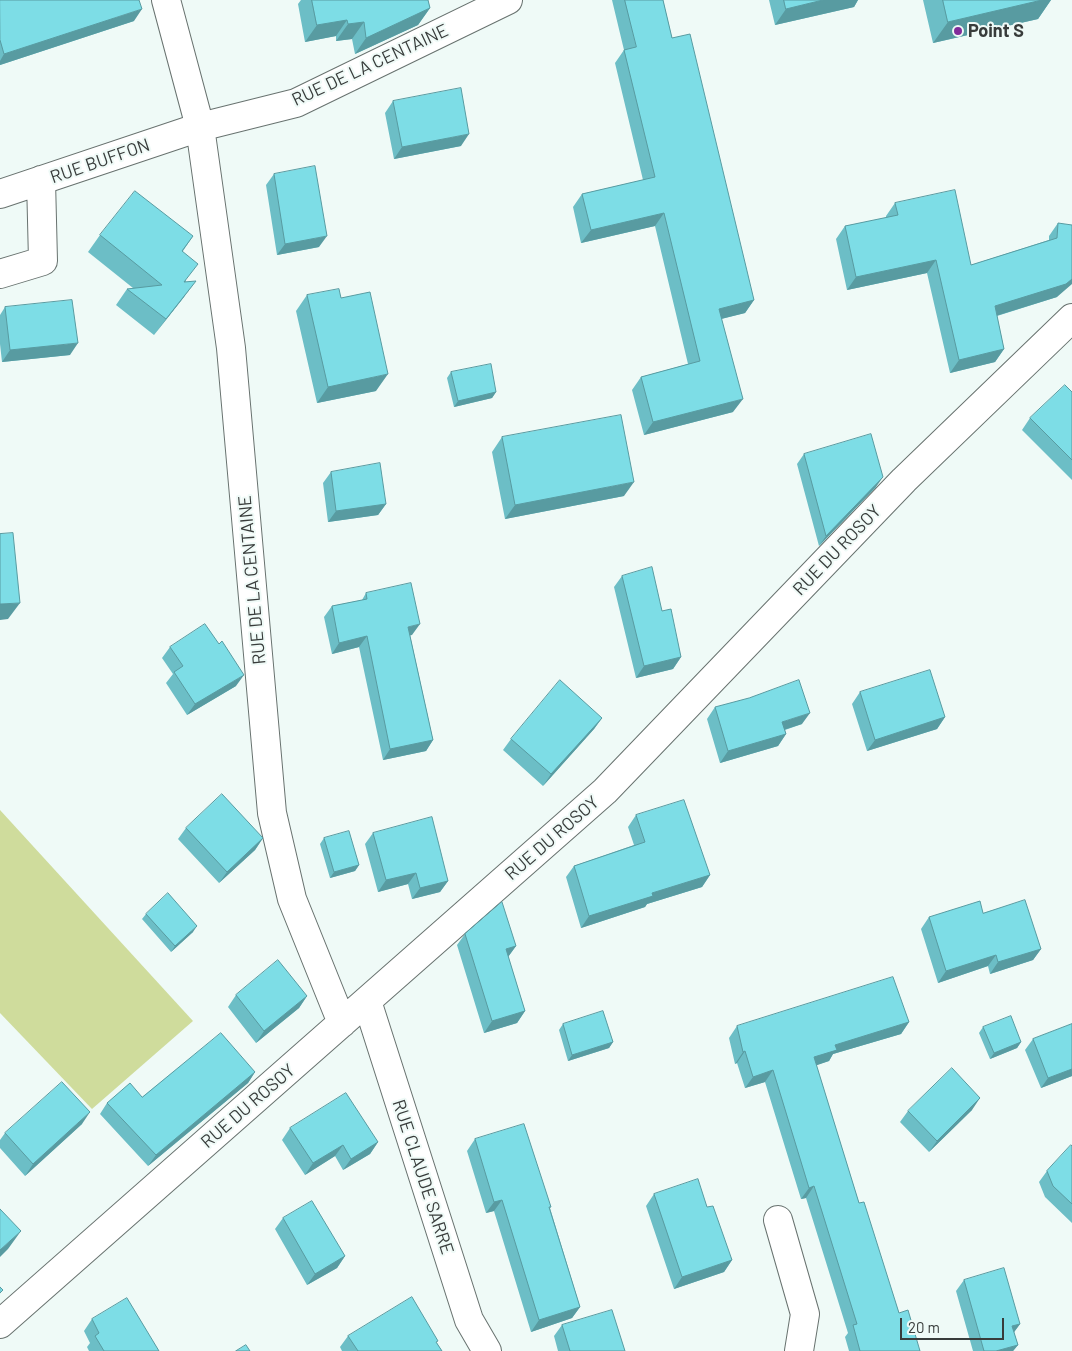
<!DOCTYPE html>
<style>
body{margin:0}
#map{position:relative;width:1072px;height:1351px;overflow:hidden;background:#effaf7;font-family:Barlow,sans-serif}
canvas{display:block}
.scale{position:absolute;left:900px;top:1318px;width:104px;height:22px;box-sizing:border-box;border:2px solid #383c3b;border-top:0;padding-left:6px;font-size:15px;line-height:18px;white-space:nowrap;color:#383c3b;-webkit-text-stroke:4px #effaf7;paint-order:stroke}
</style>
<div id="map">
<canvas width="1072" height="1351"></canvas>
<div class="scale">20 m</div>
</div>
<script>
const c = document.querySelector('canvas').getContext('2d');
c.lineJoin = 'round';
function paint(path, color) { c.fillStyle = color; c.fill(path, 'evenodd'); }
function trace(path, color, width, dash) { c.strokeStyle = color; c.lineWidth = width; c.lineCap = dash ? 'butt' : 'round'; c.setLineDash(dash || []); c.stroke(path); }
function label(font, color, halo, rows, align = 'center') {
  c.font = font + ' Barlow,sans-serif'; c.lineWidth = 4; c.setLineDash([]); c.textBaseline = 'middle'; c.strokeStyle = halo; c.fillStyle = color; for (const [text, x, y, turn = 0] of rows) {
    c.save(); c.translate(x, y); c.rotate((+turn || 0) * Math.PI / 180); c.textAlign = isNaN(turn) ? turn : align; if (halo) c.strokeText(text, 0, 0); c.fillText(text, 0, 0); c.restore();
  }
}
const green = new Path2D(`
 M0,810L193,1021L92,1109L0,1013Z`);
const minor = new Path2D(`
 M166,0L200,127L231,348L272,813L292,899L342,1023
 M0,194L200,127L296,103L508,0
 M0,274L43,261L41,180
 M367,1001L469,1320L487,1351
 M778,1220L805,1314L799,1351
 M0,1324L605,791L904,480L1072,318`);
const wall = new Path2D(`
 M0,0L134,21L0,65Z
 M301,0H428L430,8L418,25L355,54L352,39L336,41V36L305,42L298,4Z
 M612,0H663L672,38L754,300L745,313L721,319L733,412L644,435L632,390L641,377L688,364L655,226L581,243L573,207L582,194L643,180L615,63L624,50Z
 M769,0H858L854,7L775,25Z
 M923,0H1051L1038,19L933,43Z
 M393,101L461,146L394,159L385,113Z
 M274,174L319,247L277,255L266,185Z
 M895,203L971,265L1049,240V236L1058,223L1057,297L997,316L1004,349L995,362L950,373L927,273L847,290L836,239L845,226L886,218V216Z
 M100,235L193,236L183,251L186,282L184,297L154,335L116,305L127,289L133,288L88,252Z
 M307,295L341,298L376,391L317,403L296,311Z
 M5,307L70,355L2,362L0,344V315Z
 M451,372L496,392L492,398L454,407L447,378Z
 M1072,392V480L1022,430L1030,418Z
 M502,437L624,496L505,519L492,452Z
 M804,454L876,487L819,546L797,464Z
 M331,472L386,504L378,515L328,522L323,483Z
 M622,576L662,611L681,657L673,669L636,678L614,587Z
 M366,593L412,635H410L433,740L426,751L383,760L359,647L332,654L324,617L332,606L362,600Z
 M170,647L236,686L187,715L166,683L173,674L162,658Z
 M860,692L945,717L937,729L867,751L852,704Z
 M715,707L802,724L785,730L786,734L778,746L720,763L707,719Z
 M602,718L594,729L543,786L503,750L511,739Z
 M636,815L710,875L702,887L647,904L645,907L581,928L566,877L574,866L634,845L628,827Z
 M186,828L263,838L255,850L219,883L178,839Z
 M373,833L448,881L440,892L412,899L408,884L378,892L365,844Z
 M324,838L359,865L355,871L330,878L320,844Z
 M983,913L1041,949L1033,960L990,974L988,966L938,983L921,929L929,917Z
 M146,914L193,932L171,952L142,919Z
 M465,934L516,946L508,957L525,1011L517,1023L484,1033L457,945Z
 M236,995L307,996L299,1008L256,1043L228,1007Z
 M909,1022L901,1034L833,1054L829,1061L816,1065L859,1203L899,1313L920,1351H849L845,1337L848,1333L806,1198L801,1199L765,1082L745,1088L737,1063L735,1064L729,1038L737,1026Z
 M563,1024L613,1042L609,1048L568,1061L559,1030Z
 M1072,1024V1076L1041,1088L1025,1050L1033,1039Z
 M983,1027L1021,1042L1017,1048L990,1059L979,1033Z
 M255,1072L248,1083L148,1166L100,1114L107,1103L142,1097Z
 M972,1110L929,1152L900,1122L908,1111Z
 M82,1124L25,1176L0,1148V1140L5,1133Z
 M290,1128L378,1142L370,1154L343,1170L335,1156L305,1175L282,1140Z
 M475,1139L551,1207L550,1208L580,1307L572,1318L531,1332L494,1211L486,1213L467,1151Z
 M1072,1146V1223L1045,1197L1039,1182L1047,1171Z
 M654,1194L707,1207L732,1260L724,1272L674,1289L646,1206Z
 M283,1218L345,1256L337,1268L307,1285L275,1229Z
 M964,1280L1020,1324L1014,1332L1018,1345L1013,1351H973L956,1291Z
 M92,1319L159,1351H89L87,1347L90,1343L84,1331Z
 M562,1325L625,1351H558L554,1336Z
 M348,1336L437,1343L442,1351H342L340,1347Z`);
const shadedWall = new Path2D(`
 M823,0H858L854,7L775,25L786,9Z
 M1042,0H1051L1038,19L933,43L948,22Z
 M430,8L418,25L355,54L366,38Z
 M142,9L134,21L0,65V61L4,54Z
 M347,20L336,36L305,42L317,25Z
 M364,22L352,39L336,41L348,24Z
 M469,134L461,146L394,159L402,147Z
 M664,213L655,226L581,243L591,230Z
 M327,236L319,247L277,255L285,244Z
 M936,260L927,273L847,290L856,277Z
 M1072,279V284L1057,297L986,319L995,306Z
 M196,281L184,297L154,335L166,319Z
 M754,300L745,313L709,322L719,309Z
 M78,343L70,355L2,362L10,350Z
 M1004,349L995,362L950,373L959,360Z
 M388,374L376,391L317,403L328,387Z
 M496,392L492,398L454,407L458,401Z
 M743,399L733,412L644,435L653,422Z
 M883,477L876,487L819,546L826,536Z
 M634,482L624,496L505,519L515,505Z
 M386,504L378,515L328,522L336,511Z
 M20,603L8,619L0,620V604Z
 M420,624L412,635L400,638L408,627Z
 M367,636L359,647L332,654L339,643Z
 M681,657L673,669L636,678L644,666Z
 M244,675L236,686L187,715L195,704Z
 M810,713L802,724L774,733L782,722Z
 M945,717L937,729L867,751L875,740Z
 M602,718L594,729L543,786L551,774Z
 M786,734L778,746L720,763L728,751Z
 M433,740L426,751L383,760L390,749Z
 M263,838L255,850L219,883L227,872Z
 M359,865L355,871L330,878L334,872Z
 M416,873L408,884L378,892L386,880Z
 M710,875L702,887L647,904L645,907L581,928L589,916L652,893Z
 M448,881L440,892L412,899L420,888Z
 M197,926L193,932L171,952L175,946Z
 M516,946L508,957L506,949Z
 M1041,949L1033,960L990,974L998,962Z
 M996,955L988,966L938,983L946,971Z
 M307,996L299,1008L256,1043L264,1031Z
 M525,1011L517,1023L484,1033L492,1021Z
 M909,1022L901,1034L833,1054L829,1061L806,1069L814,1057L835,1045Z
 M613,1042L609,1048L568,1061L572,1055Z
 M1021,1042L1017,1048L990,1059L994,1053Z
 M745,1051L737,1063L735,1064L743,1052Z
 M1072,1069V1076L1041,1088L1048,1078Z
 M773,1070L765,1082L745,1088L753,1077Z
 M255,1072L248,1083L148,1166L156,1155Z
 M980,1098L972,1110L929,1152L937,1141Z
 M90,1112L82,1124L25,1176L33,1164Z
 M378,1142L370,1154L343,1170L351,1159Z
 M343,1145L335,1156L305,1175L313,1163Z
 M814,1186L806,1198L801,1199L809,1188Z
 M502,1200L494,1211L486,1213L494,1202Z
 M21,1231L8,1249L0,1257V1250Z
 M345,1256L337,1268L307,1285L315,1274Z
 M732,1260L724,1272L674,1289L682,1277Z
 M580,1307L572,1318L531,1332L539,1320Z
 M1020,1324L1012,1335V1326Z
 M1018,1345L1013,1351H996Z`);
const building = new Path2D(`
 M0,0H139L142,9L4,54L0,40Z
 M312,0H428L430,8L366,38L364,22L348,24L347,20L317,25Z
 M625,0H663L672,38L690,34L754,300L719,309L743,399L653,422L641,377L700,361L664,213L591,230L582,194L655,177L624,50L636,47Z
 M784,0H823L786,9Z
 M943,0H1042L948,22Z
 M461,88L469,134L402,147L393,101Z
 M315,166L327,236L285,244L274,174Z
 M955,190L971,265L1057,238L1058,223L1072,225V279L1066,284L995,306L1004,349L959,360L936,260L856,277L845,226L898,215L895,203Z
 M135,191L193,236L182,251L198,264L184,282L196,281L166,319L127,289L162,285L100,235Z
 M339,289L341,298L370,292L388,374L328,387L307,295Z
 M72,300L78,343L10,350L5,307Z
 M491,364L496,392L458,401L451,372Z
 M1065,385L1072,392V460L1030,418Z
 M621,415L634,482L515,505L502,437Z
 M871,434L883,477L826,536L804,454Z
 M380,463L386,504L336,511L331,472Z
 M13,533L20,603L0,604V534Z
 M652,567L662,611L671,609L681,657L644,666L622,576Z
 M411,583L420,624L408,627L433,740L390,749L367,636L339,643L332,606L367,599L366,593Z
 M205,624L219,644L222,641L244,675L195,704L174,672L183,666L170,647Z
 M930,670L945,717L875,740L860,692Z
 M560,680L602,718L551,774L511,739Z
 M799,680L810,713L782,722L786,734L728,751L715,707L749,698Z
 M222,794L263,838L227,872L186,828Z
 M684,800L710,875L652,893L653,896L589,916L574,866L645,842L636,815Z
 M432,817L448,881L420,888L416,873L386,880L373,833Z
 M349,831L359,865L334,872L324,838Z
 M168,893L197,926L175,946L146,914Z
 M1025,900L1041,949L998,962L996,955L946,971L929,917L980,901L983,913Z
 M502,902L516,946L506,949L525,1011L492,1021L465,934Z
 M278,960L307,996L264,1031L236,995Z
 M893,977L909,1022L835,1045L837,1050L814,1057L859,1203L864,1202L899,1313L908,1310L920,1351H860L853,1325L857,1324L814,1186L809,1188L773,1070L753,1077L745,1051L743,1052L737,1026Z
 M603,1011L613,1042L572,1055L563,1024Z
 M1011,1016L1021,1042L994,1053L983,1027Z
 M1072,1024V1069L1048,1078L1033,1039Z
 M221,1033L255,1072L156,1155L107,1103L130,1083L142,1097Z
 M952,1068L980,1098L937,1141L908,1111Z
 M62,1082L90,1112L33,1164L5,1133Z
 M346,1093L378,1142L351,1159L343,1145L313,1163L290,1128Z
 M524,1124L551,1207H549L580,1307L539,1320L502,1200L494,1202L475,1139Z
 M1071,1145L1072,1146V1204L1053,1186L1047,1171Z
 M698,1179L707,1207L713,1206L732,1260L682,1277L654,1194Z
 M312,1201L345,1256L315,1274L283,1218Z
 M0,1209L21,1231L0,1250Z
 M1004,1268L1020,1324L1012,1326L1018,1345L996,1351H984L964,1280Z
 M0,1287L3,1290L0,1293Z
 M412,1297L438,1341L436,1342L442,1351H358L348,1336Z
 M127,1298L159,1351H104L95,1336L99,1333L92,1319Z
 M612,1310L625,1351H570L562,1325Z
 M246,1345L250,1351H236Z`);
const markers = [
 [958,31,5,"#822c9a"]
];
const poiNames = [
 ["Point S",968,31]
];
const streetNames = [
 ["RUE DE LA CENTAINE",370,65,-25],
 ["RUE BUFFON",100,161,-19],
 ["RUE DU ROSOY",837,550,-46],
 ["RUE DE LA CENTAINE",252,580,-95],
 ["RUE DU ROSOY",552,838,-41],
 ["RUE DU ROSOY",248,1106,-41],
 ["RUE CLAUDE SARRE",423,1177,72]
];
paint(green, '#cfdc9c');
trace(minor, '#68726f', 30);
trace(minor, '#fff', 28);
paint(wall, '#6cbec6');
paint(shadedWall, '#589ba1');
paint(building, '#7ddde6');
trace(building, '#589ba1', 1);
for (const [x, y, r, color] of markers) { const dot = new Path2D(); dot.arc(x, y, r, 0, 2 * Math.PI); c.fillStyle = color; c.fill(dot); trace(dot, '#effaf7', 2); }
label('bold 18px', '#383c3b', '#effaf7', poiNames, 'left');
label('18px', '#383c3b', '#effaf7', streetNames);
</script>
